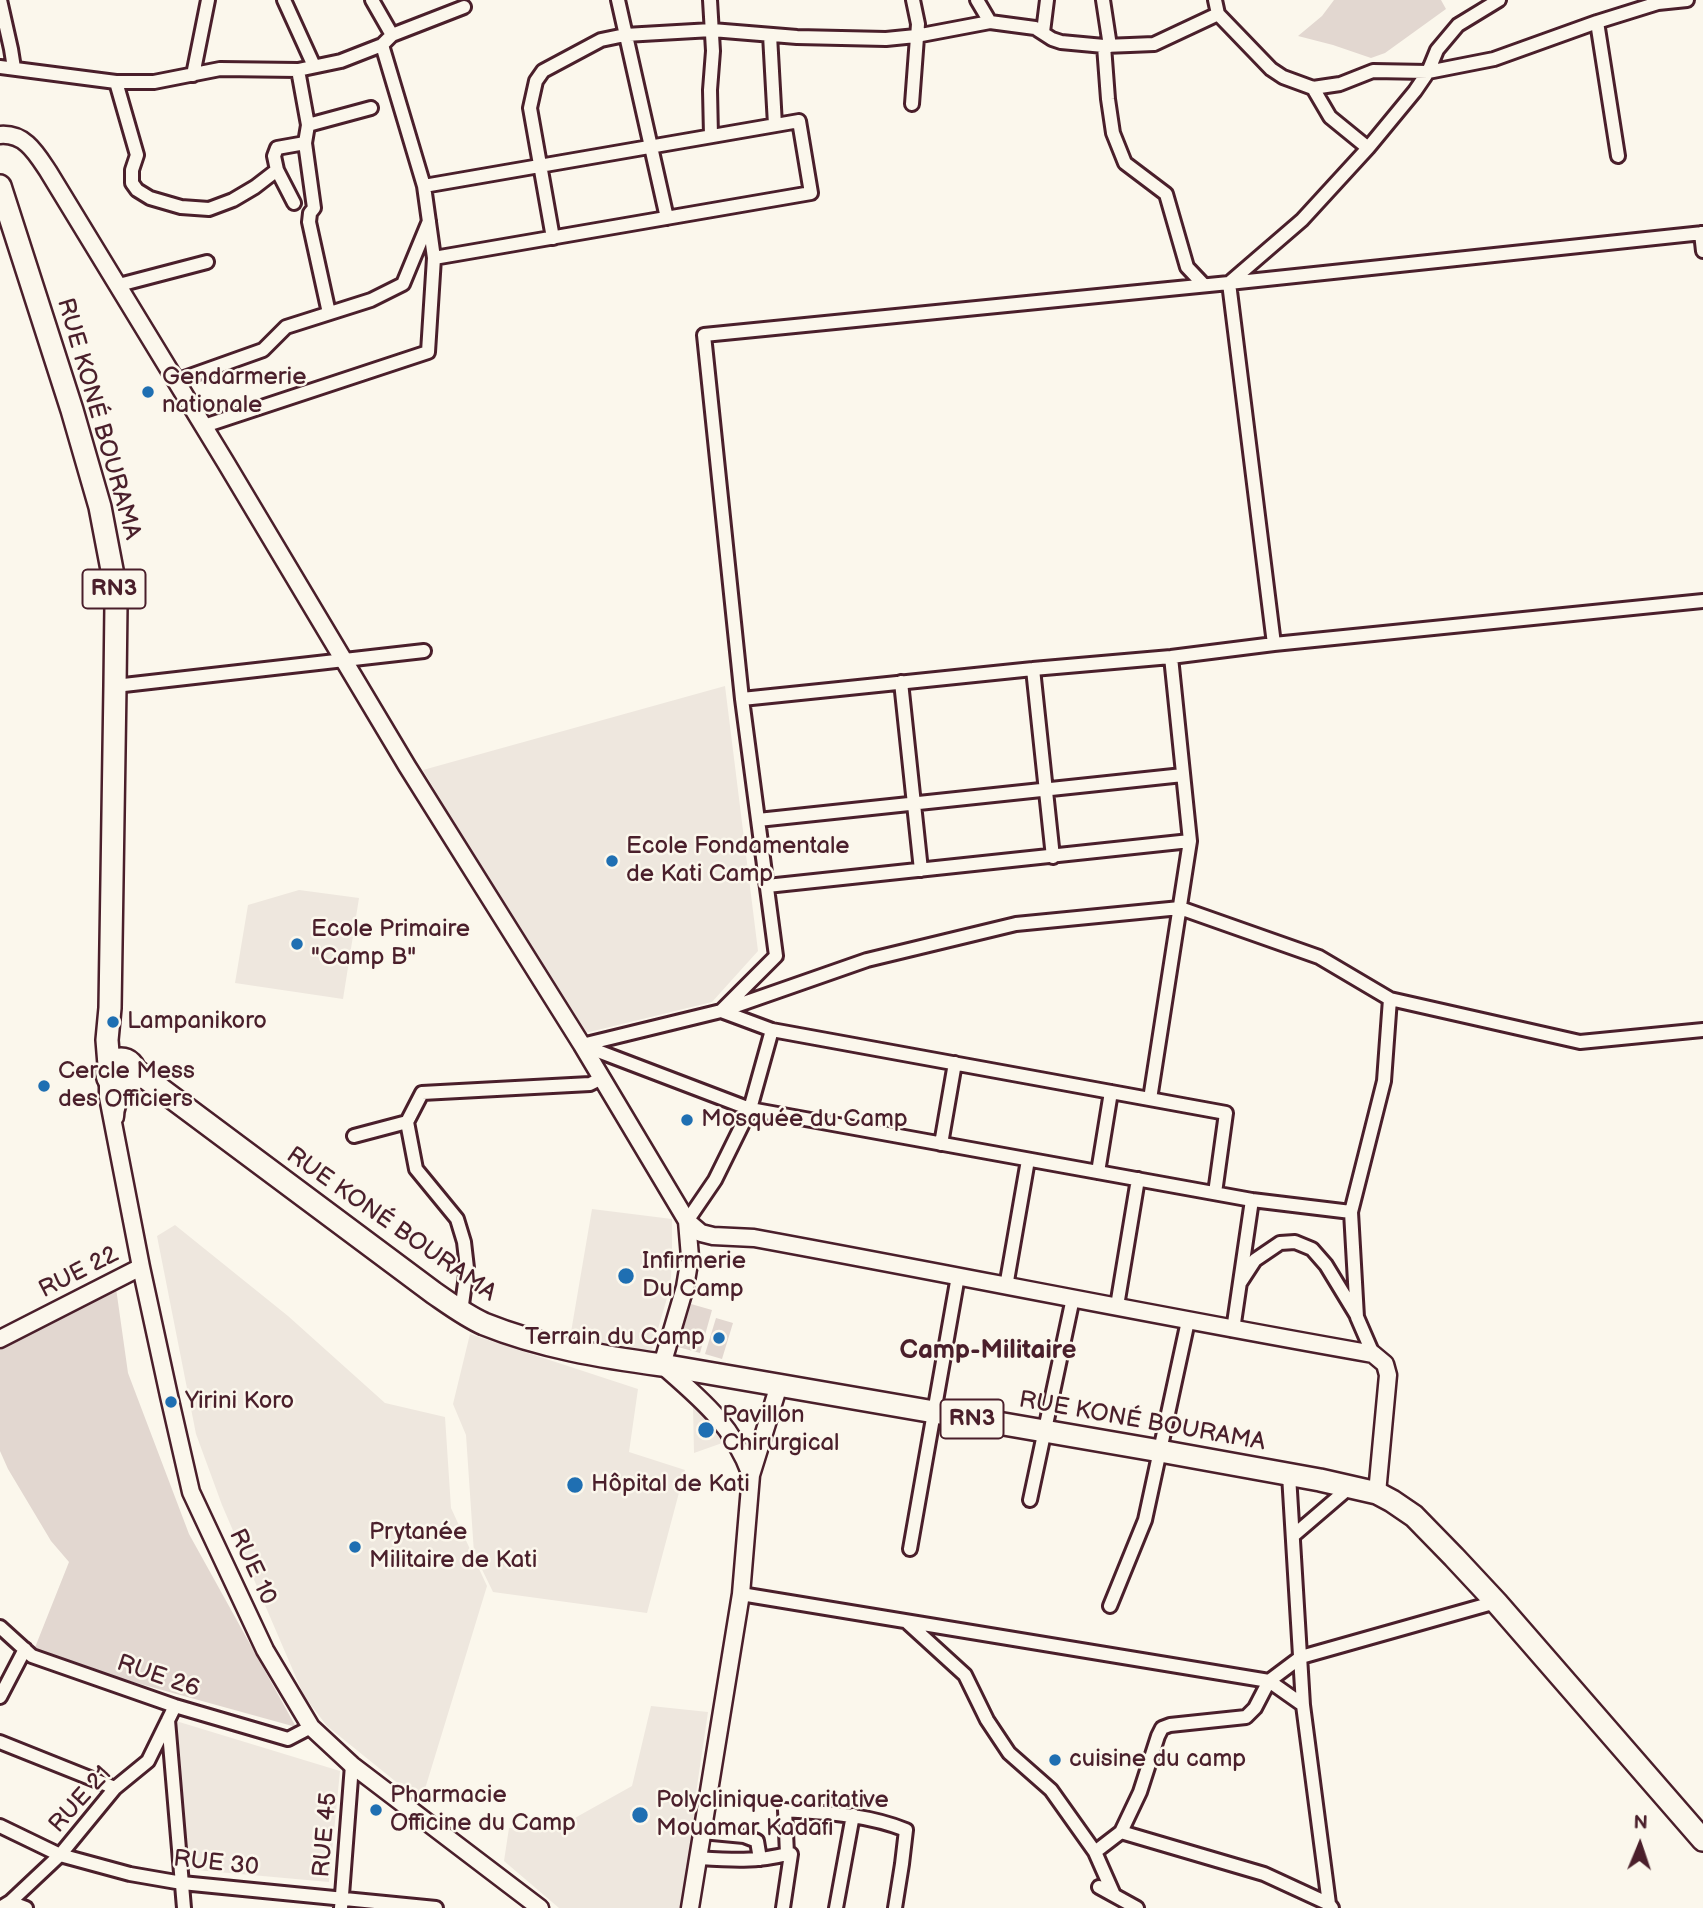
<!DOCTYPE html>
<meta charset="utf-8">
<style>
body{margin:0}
#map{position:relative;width:1703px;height:1908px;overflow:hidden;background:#fbf7ec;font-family:"Balsamiq Sans",sans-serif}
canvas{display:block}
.north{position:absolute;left:1605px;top:1810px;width:70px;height:70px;-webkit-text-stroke:5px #fbf7ec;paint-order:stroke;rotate:2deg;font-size:19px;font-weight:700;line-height:28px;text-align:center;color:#4a1f2b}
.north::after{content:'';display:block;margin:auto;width:24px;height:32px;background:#4a1f2b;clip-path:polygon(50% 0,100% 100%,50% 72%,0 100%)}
</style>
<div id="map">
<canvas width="1703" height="1908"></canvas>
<div class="north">N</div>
</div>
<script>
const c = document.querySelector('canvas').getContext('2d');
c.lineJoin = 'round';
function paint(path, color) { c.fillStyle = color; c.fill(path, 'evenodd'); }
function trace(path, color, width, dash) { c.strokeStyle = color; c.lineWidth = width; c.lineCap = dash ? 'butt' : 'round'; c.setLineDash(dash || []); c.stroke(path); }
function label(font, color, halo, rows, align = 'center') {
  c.font = font + ' "Balsamiq Sans",sans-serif'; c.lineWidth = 5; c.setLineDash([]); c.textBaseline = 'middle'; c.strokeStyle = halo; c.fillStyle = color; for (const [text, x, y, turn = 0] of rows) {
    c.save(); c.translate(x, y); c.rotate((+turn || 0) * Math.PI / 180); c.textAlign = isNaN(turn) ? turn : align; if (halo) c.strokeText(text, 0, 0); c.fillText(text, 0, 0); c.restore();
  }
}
const built = new Path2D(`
 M725,686L758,951L712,1002L581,1034L423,770Z
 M299,890L359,898L343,999L235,983L248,905Z
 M592,1209L672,1219V1264L670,1288L652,1349L647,1353L570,1338Z
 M175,1225L288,1316L385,1403L445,1417L451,1508L487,1586L421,1802L327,1726L304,1696L222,1505L196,1434L157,1236Z
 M470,1334L638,1389L629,1452L685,1470L647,1613L493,1592L474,1553L466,1435L453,1404Z
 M693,1406L705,1416L721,1433L725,1442L694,1453Z
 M651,1706L708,1712L695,1800L703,1803L684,1908H559L504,1861L509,1828H557L632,1786Z
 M176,1721L340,1771L329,1882L185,1869Z`);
const green = new Path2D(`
 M1334,0H1441L1446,9L1385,53L1371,58L1333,45L1298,36L1322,16Z
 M115,1281L128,1373L189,1534L296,1727L97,1672L34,1650L69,1562L51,1541L8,1469L0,1451V1350Z
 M691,1304L712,1310L700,1353L678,1347Z
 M716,1318L733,1323L722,1359L705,1354Z`);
const street = new Path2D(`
 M0,0L11,49L14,68
 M284,0L314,66
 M372,0L392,35
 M618,0L667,218
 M710,0L713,51L710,90L711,136
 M977,0L990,22
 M1103,0L1110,46
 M1215,0L1218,14L1271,69L1283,77L1313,88L1340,84L1373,71L1428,72L1494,59L1597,22L1658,3L1687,0
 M1597,22L1618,156
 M1043,32L1047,0
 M770,35L775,125
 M1104,46L1108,99L1113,133L1125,163L1166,194L1187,267L1204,285
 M0,67L116,82H154L220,69L298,70L341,61L382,45L392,35L464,7
 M298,70L308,125L305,143L314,208L310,213L309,222L329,313
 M193,75L208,0
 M116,82L137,155L132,170V183L137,190L150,198L181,207L209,209L233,200L255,187L277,170L274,156L277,148L305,143
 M1313,88L1330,117L1368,148
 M912,104L918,24L913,0
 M308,125L371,108
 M277,170L294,203
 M424,186L799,121L811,193L434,258
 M1701,233L1703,251
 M553,238L530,108L536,81L543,71L601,40L625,35L712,30L797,37L886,39L916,36L990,22L1035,28L1052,39L1061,42L1104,46L1130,45L1154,44L1218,14
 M119,285L207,262
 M176,381L263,350L286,327L371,300L403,284L429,221
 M204,426L428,352L434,258L424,186L382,45
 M1274,644L1229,283L1302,220L1368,148L1415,91L1428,72L1437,50L1458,25L1499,0
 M1033,669L1053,857
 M901,682L921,870
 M115,686L424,651
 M742,699L1033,669L1171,657L1274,644L1703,601
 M758,820L1183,775
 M767,886L1190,841
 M1390,999L1580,1042L1703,1030
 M582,1045L721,1011L867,960L1016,924L1180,908L1319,957L1390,999L1384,1081L1351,1212L1357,1317L1373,1354
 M582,1045L750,1109L1252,1200L1351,1212
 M1150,1099L1190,841L1171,657
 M354,1136L407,1122
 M941,1144L955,1063
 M1098,1172L1111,1092
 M1215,1193L1226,1113L772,1030L721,1011L776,956L742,699L704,335L1229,283L1703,233
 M687,1221L715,1180L750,1109L772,1030
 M1007,1281L1028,1160
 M1240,1283L1255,1260L1280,1243L1295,1242L1312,1249L1326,1265L1357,1316
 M1117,1306L1138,1179
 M461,1312L467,1268L464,1242L457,1219L416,1169L407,1122L422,1093L590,1084L602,1078
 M1233,1330L1252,1200
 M1289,1475L1303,1705L1329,1904L1332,1908
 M1030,1500L1073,1298
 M1294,1535L1350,1487
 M910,1549L958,1276
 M741,1594L1269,1681L1301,1657L1496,1602
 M1110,1606L1145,1520L1188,1321
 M908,1623L965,1675L987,1720L1009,1753L1051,1790L1095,1852L1114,1895
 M0,1627L32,1656L175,1706L288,1739L311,1727
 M0,1697L25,1649
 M168,1720L184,1908
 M0,1742L115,1788
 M0,1826L60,1855L130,1874L182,1883L436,1908
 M702,1832L744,1836L757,1841L760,1859
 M1121,1832L1264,1874L1329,1904
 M1095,1852L1121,1832L1140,1792L1158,1736L1162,1728L1170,1725L1246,1717L1255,1708L1269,1681L1303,1705
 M698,1858C729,1860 757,1862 787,1854L785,1810C827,1813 866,1814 906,1830L902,1864L895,1908
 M1099,1887L1137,1908
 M0,1908L10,1902L60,1855L115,1788L148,1761L175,1706
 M11,1908L10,1902L26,1908
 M341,1908L352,1765
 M783,1908L791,1854H787
 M836,1908L853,1815`);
const secondary = new Path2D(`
 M0,135C25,133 36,153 48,171L226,463L407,766L582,1045L687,1221L701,1233L713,1236L754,1238C961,1276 1167,1318 1373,1354L1385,1364L1388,1375L1377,1493
 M108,1075V1097L141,1267L169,1396L191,1492L265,1650L311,1727L352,1765L540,1908
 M115,1117C115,1105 121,1096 126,1086
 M687,1221L690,1257L685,1287L662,1365C702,1400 732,1424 751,1475
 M0,1339L141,1267
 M690,1908L741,1594L751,1475L779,1385`);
const highway = new Path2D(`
 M0,186L72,410L100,507L113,575L116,604L115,686L110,1008L107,1040L109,1065
 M107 1073a14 14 0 1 1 28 0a14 14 0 1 1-28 0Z
 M135,1070L434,1293C450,1304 466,1316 484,1324C541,1347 602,1357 662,1365L1160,1451L1320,1480L1377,1493L1392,1501L1414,1516L1454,1557L1496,1602L1703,1840`);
const markers = [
 [148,392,7,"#1f6fb2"],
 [612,861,7,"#1f6fb2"],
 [297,944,7,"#1f6fb2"],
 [113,1022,7,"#1f6fb2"],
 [44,1086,7,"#1f6fb2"],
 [687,1120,7,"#1f6fb2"],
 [626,1276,9,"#1f6fb2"],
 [719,1338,7,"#1f6fb2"],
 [171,1402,7,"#1f6fb2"],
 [706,1430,9,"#1f6fb2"],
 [575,1485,9,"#1f6fb2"],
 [355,1547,7,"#1f6fb2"],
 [1055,1760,7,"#1f6fb2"],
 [376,1810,7,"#1f6fb2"],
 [640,1815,9,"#1f6fb2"]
];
const shields = [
 [114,589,63],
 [972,1419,63]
];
const shieldNames = [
 ["RN3",114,589],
 ["RN3",972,1419]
];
const poiNames = [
 ["Gendarmerie",162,378],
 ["nationale",162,406],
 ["Ecole Fondamentale",626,847],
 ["de Kati Camp",626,875],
 ["Ecole Primaire",311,930],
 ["\"Camp B\"",311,958],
 ["Lampanikoro",127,1022],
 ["Cercle Mess",58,1072],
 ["des Officiers",58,1100],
 ["Mosquée du Camp",701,1120],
 ["Infirmerie",642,1262],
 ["Du Camp",642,1290],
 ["Terrain du Camp",705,1338,"right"],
 ["Yirini Koro",185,1402],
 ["Pavillon",722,1416],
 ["Chirurgical",722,1444],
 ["Hôpital de Kati",591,1485],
 ["Prytanée",369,1533],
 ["Militaire de Kati",369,1561],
 ["cuisine du camp",1069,1760],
 ["Pharmacie",390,1796],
 ["Officine du Camp",390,1824],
 ["Polyclinique caritative",656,1801],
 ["Mouamar Kadafi",656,1829]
];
const streetNames = [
 ["RUE KONÉ BOURAMA",98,419,74],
 ["RUE KONÉ BOURAMA",391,1225,35],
 ["RUE 22",79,1273,-27],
 ["RUE KONÉ BOURAMA",1142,1422,10],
 ["RUE 10",252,1567,65],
 ["RUE 26",158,1677,19],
 ["RUE 21",81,1800,-48],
 ["RUE 45",326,1835,-85],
 ["RUE 30",216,1864,6]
];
const neighbourhoodNames = [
 ["Camp-Militaire",988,1351]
];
paint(built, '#eee7de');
paint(green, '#e2d7d0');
trace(street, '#4a1f2b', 18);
trace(secondary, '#4a1f2b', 21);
trace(highway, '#4a1f2b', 26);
trace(street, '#fbf7ec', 12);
trace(secondary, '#fbf7ec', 16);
trace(highway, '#fbf7ec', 21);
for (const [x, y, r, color] of markers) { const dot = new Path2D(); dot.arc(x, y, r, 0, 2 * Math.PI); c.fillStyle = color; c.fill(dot); trace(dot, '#fbf7ec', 2.5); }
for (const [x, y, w] of shields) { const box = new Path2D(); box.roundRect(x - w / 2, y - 19.5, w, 39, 5); c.fillStyle = '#fbf7ec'; c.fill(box); trace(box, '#4a1f2b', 2); }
label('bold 23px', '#4a1f2b', null, shieldNames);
label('24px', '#4a1f2b', '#fbf7ec', poiNames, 'left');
label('24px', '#4a1f2b', '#fbf7ec', streetNames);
label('bold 26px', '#4a1f2b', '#fbf7ec', neighbourhoodNames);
</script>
